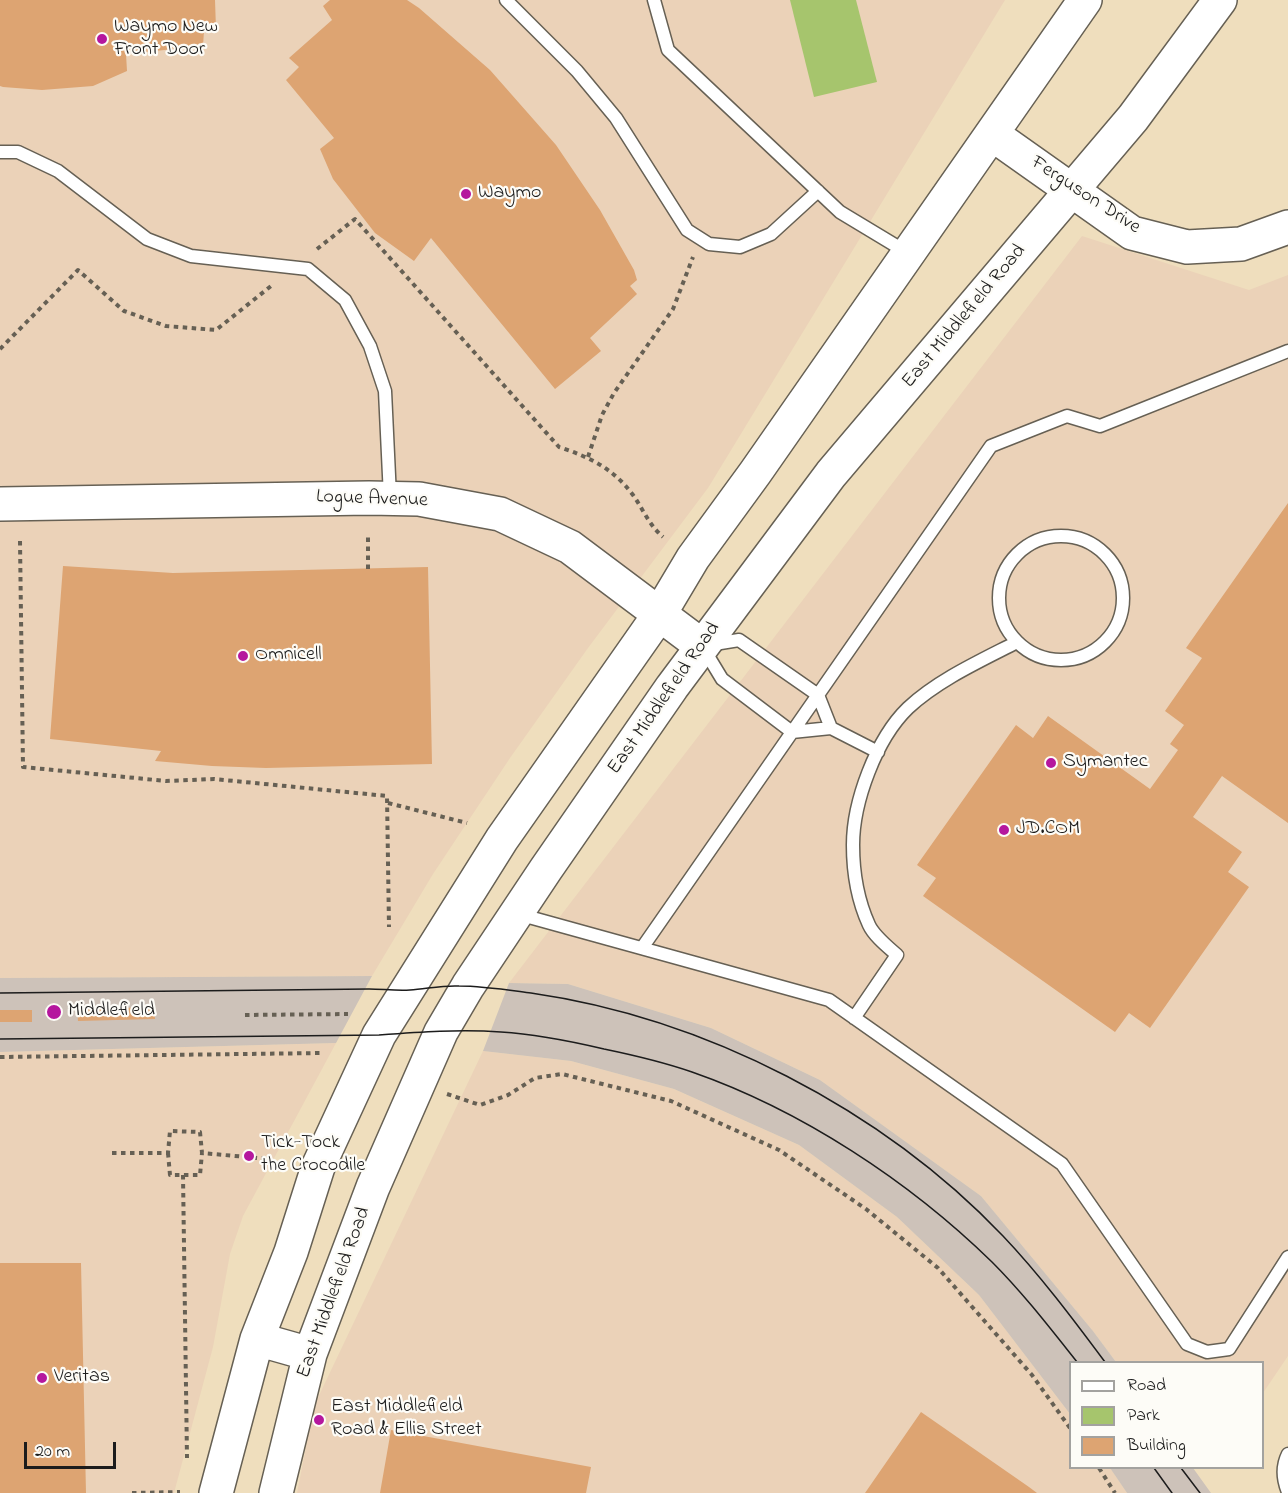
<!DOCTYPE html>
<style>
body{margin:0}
#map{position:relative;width:1288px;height:1493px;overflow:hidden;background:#efdebd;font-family:"Indie Flower",sans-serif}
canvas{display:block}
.legend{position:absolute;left:1069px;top:1361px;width:195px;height:108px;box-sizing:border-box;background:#fdfcf7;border:2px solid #a3a29f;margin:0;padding:8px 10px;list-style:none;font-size:18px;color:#1c1c1c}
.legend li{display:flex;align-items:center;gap:12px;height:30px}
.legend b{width:30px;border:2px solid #a3a29f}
.scale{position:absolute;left:24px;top:1442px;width:92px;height:27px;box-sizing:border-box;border:3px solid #1c1c1c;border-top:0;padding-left:8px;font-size:18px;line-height:21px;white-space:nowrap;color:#1c1c1c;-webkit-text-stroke:4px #fdfcf7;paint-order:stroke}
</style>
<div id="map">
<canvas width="1288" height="1493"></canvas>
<ul class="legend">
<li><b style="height:8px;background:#fff"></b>Road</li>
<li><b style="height:16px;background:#a6c56d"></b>Park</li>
<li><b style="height:16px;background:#dda472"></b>Building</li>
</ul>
<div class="scale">20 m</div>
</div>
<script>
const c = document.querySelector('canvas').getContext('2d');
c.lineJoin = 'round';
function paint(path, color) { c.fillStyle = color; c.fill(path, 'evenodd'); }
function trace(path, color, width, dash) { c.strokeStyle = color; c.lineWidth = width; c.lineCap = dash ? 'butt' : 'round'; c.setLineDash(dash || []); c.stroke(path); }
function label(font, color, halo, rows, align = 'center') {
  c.font = font + ' "Indie Flower",sans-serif'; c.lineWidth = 4.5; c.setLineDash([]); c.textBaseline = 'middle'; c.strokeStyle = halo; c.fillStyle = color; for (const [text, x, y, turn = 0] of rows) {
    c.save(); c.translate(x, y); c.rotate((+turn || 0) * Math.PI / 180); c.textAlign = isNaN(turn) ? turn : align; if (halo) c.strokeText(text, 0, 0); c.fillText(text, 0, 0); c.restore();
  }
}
const built = new Path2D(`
 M0,0H1005L708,488L588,648L510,758L433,874L372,976L0,978Z
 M1082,236L1249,290L1288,275V1356L1263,1393L1262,1362H1116L1093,1331L981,1196L820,1080L711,1028L568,984L509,983Z
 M336,1043L243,1216L230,1254L213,1347L174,1493H0V1052Z
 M483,1051L571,1061L674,1089L799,1145L897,1217L979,1295L1070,1414V1468H1110L1127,1493H297L314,1406Z`);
const industrial = new Path2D(`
 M372,976L336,1043L0,1052V978Z
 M509,983L568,984L711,1028L820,1080L981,1196L1093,1331L1116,1362H1070V1414L979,1295L897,1217L799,1145L674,1089L571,1061L483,1051Z
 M1110,1468H1193L1211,1493H1127Z`);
const green = new Path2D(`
 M790,0H856L877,82L814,97Z`);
const building = new Path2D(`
 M0,0H215L216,29L204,31L203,46L126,54L127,71L93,86L42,90L3,87L0,86Z
 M330,0H407L419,8L490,70L556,145L600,210L634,270L637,280L630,286L637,294L590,338L601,351L555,389L431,238L414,261L375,233L333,179L320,149L334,138L286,80L299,67L289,58L332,20L323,6Z
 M1288,503V823L1222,776L1193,817L1242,852L1228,872L1249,887L1150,1028L1129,1013L1115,1032L923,896L936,878L917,865L1016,725L1033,738L1048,716L1150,789L1178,750L1170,744L1184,725L1165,711L1202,658L1186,648Z
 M63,566L173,573L428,567L432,764L266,768L212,766L155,761L161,751L50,739Z
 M154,1007L155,1019L78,1021L77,1009Z
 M0,1010H32V1022H0Z
 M0,1263H81L86,1493H0Z
 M921,1412L1029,1487L1037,1493H865Z
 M391,1430L591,1467L586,1493H380Z`);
const path = new Path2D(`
 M317,249L355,219L559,447C589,457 613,468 633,495C643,509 649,525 663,537
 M0,349L78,270L124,311L166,326L216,330L271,286
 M588,457L602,415L614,393L673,309L693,257
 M20,541L23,767L166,781L214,779L387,796L389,927
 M368,569V536
 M388,803L467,823
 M245,1015L348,1014
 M0,1057L323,1053
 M447,1094L480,1105L508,1095L535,1078L562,1074L671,1101L779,1150L866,1209L938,1268L1032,1375L1070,1428
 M112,1153H168L170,1131L200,1132L202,1153L269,1159
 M168,1153L170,1175H200L202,1153
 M183,1175L187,1458
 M1099,1468L1115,1493
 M132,1493L180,1492`);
const lane = new Path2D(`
 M506,0L577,71L616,118L687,230L709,244L740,247L771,234L818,191
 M654,0L668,50L840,212L908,253
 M0,152H18L58,171L147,239L191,256L308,269L345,300L370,346L385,391L390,497
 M999 598a62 62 0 1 1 124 0a62 62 0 1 1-124 0Z
 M831,728L818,695L739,640L702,646L722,679L792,732L831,728L878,752
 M518,914L829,1000L1062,1164L1187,1344L1207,1352L1229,1349L1288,1257
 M642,948L991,446L1067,416L1100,426L1288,351
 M854,1018L897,955C888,947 874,936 869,925C858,901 853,872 853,845C853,802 876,739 908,708C938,680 980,661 1017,642
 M1288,1454C1282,1466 1283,1480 1288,1492`);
const secondary = new Path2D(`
 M992,134L1132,233L1187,247L1241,244L1288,227
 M0,504L369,498L419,499L500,514L570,547L702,646
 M257,1339L310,1354
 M216,1493L257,1339L291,1252L318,1167L379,1035L502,839L659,615L693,558L755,473L1085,0
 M276,1493L310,1354L373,1187L441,1032L468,986L546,869L672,687L831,474L1133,118L1220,0`);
const tram = new Path2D(`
 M0,993L369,989C382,989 396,991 410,990C426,989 443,985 459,986C483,986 508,990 531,993C705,1018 882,1109 1003,1236C1040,1275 1073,1319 1105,1362
 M0,1039L379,1035C419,1032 461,1029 501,1032C536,1034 570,1041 604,1049C633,1055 663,1062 692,1072C801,1110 909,1181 992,1262C1023,1293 1050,1328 1077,1362
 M1154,1468L1172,1493
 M1181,1468L1200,1493`);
const markers = [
 [102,39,6,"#b5179e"],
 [466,194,6,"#b5179e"],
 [243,656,6,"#b5179e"],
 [1051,763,6,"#b5179e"],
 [1004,830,6,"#b5179e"],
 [54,1012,8,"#b5179e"],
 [249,1156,6,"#b5179e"],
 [42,1378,6,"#b5179e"],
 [319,1420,6,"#b5179e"]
];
const poiNames = [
 ["Waymo New",114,28],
 ["Front Door",114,51],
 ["Waymo",478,194],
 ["Omnicell",255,656],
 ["Symantec",1063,763],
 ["JD.COM",1016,830],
 ["Middlefield",68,1012],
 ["Tick-Tock",261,1144],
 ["the Crocodile",261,1167],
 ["Veritas",54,1378],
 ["East Middlefield",331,1408],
 ["Road & Ellis Street",331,1431]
];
const streetNames = [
 ["Ferguson Drive",1085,196,33],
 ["East Middlefield Road",965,317,-50],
 ["Logue Avenue",372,500,2],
 ["East Middlefield Road",665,699,-55],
 ["East Middlefield Road",335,1293,-70]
];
paint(built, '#ebd2b8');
paint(industrial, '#cdc2b9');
paint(green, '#a6c56d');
paint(building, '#dda472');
trace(lane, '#666054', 15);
trace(secondary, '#666054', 36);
trace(path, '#666054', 4, [4.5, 4.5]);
trace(lane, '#fff', 12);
trace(secondary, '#fff', 33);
trace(tram, '#1c1c1c', 1.5);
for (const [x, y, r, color] of markers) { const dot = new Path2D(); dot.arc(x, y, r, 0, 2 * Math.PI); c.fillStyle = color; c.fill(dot); trace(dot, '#fdfcf7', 2); }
label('20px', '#1c1c1c', '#fdfcf7', poiNames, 'left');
label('20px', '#1c1c1c', '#fdfcf7', streetNames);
</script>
